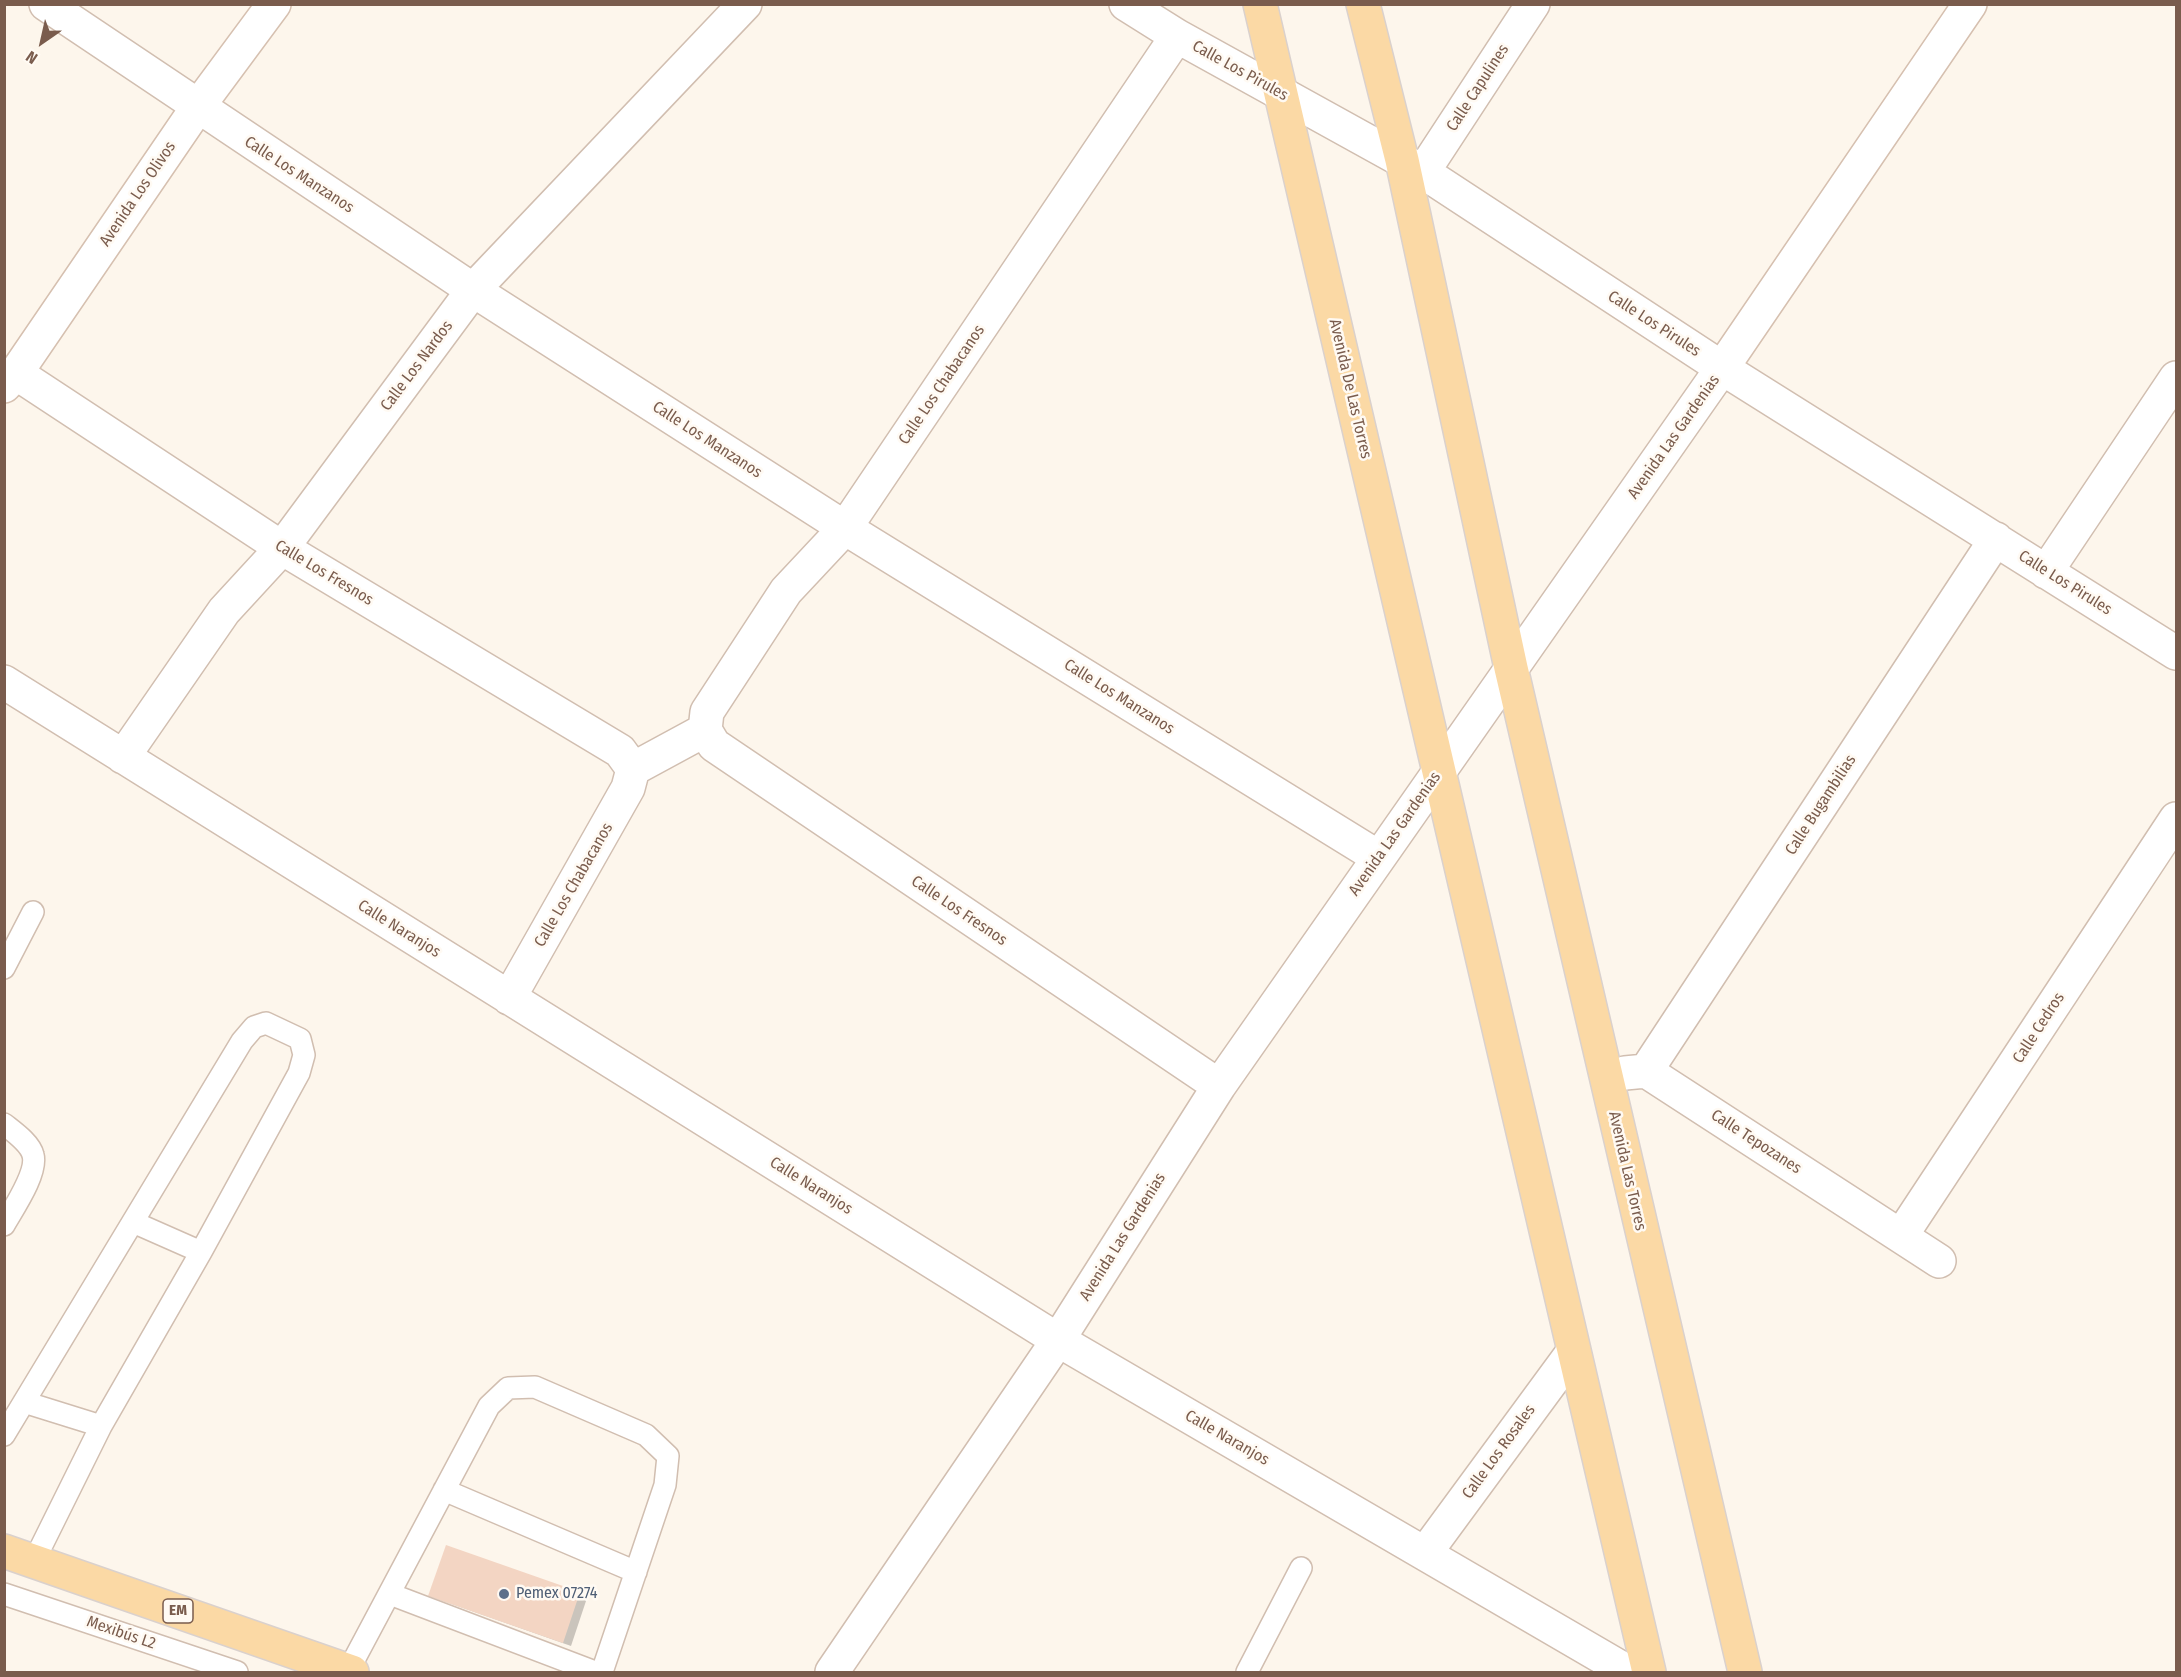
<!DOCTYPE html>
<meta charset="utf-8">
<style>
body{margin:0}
#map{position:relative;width:2181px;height:1677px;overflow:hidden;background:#fdf6ec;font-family:"Fira Sans Condensed",sans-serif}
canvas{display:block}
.frame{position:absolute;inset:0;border:6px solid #7a5c4d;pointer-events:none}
.north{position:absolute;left:12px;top:12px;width:60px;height:60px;-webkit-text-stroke:4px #fffaf3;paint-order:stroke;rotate:214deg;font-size:16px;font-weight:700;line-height:24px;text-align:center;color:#7a5c4d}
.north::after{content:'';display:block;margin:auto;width:21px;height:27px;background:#7a5c4d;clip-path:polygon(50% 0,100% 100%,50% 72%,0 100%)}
</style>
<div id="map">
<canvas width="2181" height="1677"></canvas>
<div class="frame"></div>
<div class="north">N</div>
</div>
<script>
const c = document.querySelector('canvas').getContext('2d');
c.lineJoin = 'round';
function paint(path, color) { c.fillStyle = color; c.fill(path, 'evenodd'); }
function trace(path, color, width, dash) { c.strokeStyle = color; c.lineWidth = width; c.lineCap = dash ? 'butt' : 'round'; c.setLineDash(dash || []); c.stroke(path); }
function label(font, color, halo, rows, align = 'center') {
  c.font = font + ' "Fira Sans Condensed",sans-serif'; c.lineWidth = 5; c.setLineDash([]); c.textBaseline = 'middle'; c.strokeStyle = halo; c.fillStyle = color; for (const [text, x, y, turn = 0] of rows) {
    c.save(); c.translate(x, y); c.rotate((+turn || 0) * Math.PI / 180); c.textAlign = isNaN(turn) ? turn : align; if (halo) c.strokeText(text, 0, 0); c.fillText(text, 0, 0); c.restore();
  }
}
const shadow = new Path2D(`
 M579,1593L587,1598L571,1646L429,1596Z`);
const building = new Path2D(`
 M446,1545L580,1592L563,1643L428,1596Z`);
const lane = new Path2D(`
 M4,968L33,912
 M4,1124C14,1132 30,1143 33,1155C38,1173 13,1209 4,1225
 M133,1222L201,1252
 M24,1402L101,1426
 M4,1435L242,1041L254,1027L266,1023L300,1039L304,1055L299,1073L201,1252L101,1426L34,1561
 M444,1490L636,1572
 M4,1594L237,1672
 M390,1594L595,1672
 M348,1671L489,1406L508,1388L535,1387L646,1435L668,1456L665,1485L602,1672
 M1247,1672L1301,1568`);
const street = new Path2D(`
 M46,4L473,290L845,528L1378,857
 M1126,4L1177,36L1423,172L1722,368L2176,653
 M1423,172L1533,4
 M16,373L282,548L620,751L633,769
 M2046,572L2176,378
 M4,682L1058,1340L1628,1672
 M705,730L707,712L786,591L845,528L1177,36
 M705,730L714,745L1219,1086
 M123,757L224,611L282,548L473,290L745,4
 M633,769L705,730
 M509,998L628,788L633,769
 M1646,1071L1996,539
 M1625,1073L1646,1071L1939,1261
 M1901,1236L2176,819
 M1426,1552L1573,1352
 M832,1672L1058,1340L1219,1086L1722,368`);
const secondary = new Path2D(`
 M1722,368L1970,4
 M4,386L16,373L197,108L274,4`);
const primary = new Path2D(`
 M1260,4L1649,1672
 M1363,4L1402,160L1511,668L1745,1672
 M4,1551L352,1672`);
const markers = [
 [504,1594,6,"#5c6f8a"]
];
const shields = [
 [178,1611,30]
];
const shieldNames = [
 ["EM",178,1611]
];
const streetNames = [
 ["Calle Los Pirules",1240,71,29],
 ["Calle Capulines",1478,88,-57],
 ["Calle Los Manzanos",299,175,33],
 ["Avenida Los Olivos",138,194,-56],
 ["Calle Los Pirules",1654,324,33],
 ["Calle Los Nardos",417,366,-53],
 ["Calle Los Chabacanos",942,385,-56],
 ["Avenida De Las Torres",1350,389,77],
 ["Avenida Las Gardenias",1674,437,-55],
 ["Calle Los Manzanos",707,440,33],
 ["Calle Los Fresnos",324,573,31],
 ["Calle Los Pirules",2065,583,32],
 ["Calle Los Manzanos",1119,697,32],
 ["Calle Bugambilias",1821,805,-57],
 ["Avenida Las Gardenias",1395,834,-55],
 ["Calle Los Chabacanos",574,885,-60],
 ["Calle Los Fresnos",959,911,34],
 ["Calle Naranjos",399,929,32],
 ["Calle Cedros",2039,1028,-57],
 ["Calle Tepozanes",1756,1142,33],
 ["Avenida Las Torres",1627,1171,77],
 ["Calle Naranjos",811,1186,32],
 ["Avenida Las Gardenias",1123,1237,-58],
 ["Calle Naranjos",1227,1438,30],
 ["Calle Los Rosales",1499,1452,-54],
 ["Mexibús L2",121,1633,19]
];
const serviceNames = [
 ["Pemex 07274",516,1594]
];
paint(shadow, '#0003');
paint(building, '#f3d5c3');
trace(lane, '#d1beb0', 24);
trace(street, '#d1beb0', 36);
trace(secondary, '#d6c0b0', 36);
trace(primary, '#dad1cd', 36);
trace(lane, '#fff', 21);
trace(street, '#fff', 33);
trace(secondary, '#fff', 33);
trace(primary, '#fbd9a5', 33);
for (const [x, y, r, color] of markers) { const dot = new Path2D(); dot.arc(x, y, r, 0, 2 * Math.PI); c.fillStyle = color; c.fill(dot); trace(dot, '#fffaf3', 2); }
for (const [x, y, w] of shields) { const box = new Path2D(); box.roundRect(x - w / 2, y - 12, w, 24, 4.5); c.fillStyle = '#fffaf3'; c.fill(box); trace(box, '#7a5c4d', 1.5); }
label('bold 15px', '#7a5c4d', null, shieldNames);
label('16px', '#7a5c4d', '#fffaf3', streetNames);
label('16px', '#4e5e75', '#fffaf3', serviceNames, 'left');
</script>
